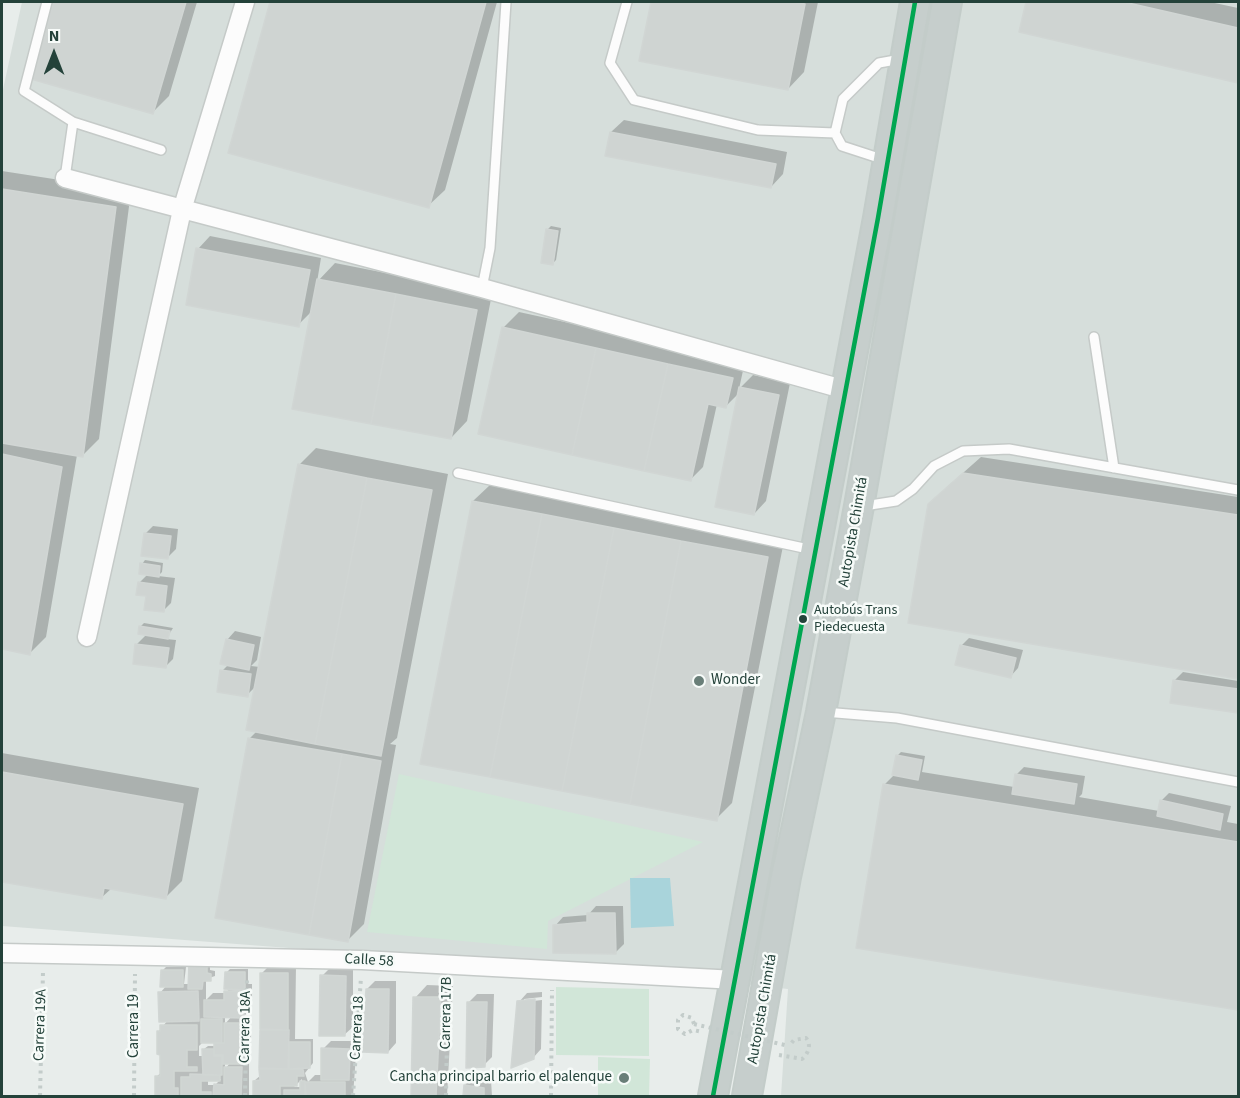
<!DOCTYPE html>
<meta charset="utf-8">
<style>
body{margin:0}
#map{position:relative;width:1240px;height:1098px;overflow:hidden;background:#e8edeb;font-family:"Source Sans 3",sans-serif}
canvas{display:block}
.frame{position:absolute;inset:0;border:3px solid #24423a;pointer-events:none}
.north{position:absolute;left:24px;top:24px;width:60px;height:60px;-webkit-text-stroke:4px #f7fbf9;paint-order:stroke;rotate:0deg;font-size:16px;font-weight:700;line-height:24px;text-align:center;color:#24423a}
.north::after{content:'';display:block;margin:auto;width:21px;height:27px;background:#24423a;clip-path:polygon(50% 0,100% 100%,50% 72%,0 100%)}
</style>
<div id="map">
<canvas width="1240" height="1098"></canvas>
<div class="frame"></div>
<div class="north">N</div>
</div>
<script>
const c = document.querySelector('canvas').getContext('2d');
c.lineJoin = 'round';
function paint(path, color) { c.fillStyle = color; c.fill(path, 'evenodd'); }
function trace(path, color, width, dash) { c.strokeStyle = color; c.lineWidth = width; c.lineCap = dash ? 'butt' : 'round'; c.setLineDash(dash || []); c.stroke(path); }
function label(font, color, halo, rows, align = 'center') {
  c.font = font + ' "Source Sans 3",sans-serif'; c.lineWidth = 5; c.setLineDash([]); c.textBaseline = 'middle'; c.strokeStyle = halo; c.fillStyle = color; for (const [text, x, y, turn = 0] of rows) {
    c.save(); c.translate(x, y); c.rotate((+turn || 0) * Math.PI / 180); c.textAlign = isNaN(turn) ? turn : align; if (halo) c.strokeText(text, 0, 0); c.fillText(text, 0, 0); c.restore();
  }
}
const built = new Path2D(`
 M22,2H1238V1096H781L788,989L706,980L2,926V94Z`);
const green = new Path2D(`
 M399,774L703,842L548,921L547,949L367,932Z
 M556,987L649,989V1056L556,1055Z
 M598,1057L650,1059L649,1096H598Z`);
const water = new Path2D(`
 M630,878H670L674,926L631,928Z`);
const shadow = new Path2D(`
 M55,2H197L169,96L153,112L33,78Z
 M271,2H497L445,190L428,206L229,152Z
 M653,2H818L804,72L788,89L641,60Z
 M1028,2H1210L1238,8V81L1021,31Z
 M624,120L787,152L783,174L771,187L611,132Z
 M2,171L131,191L99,439L82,456L77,455L46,637L29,654L2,648Z
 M551,226L561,228L556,260L553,263L547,230Z
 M210,236L321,258L317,282L335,263L492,294L467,421L451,438L313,310L298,325L198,249Z
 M519,312L684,348L744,366L739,389L753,375L790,383L766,501L754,514L740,392L726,406L717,404L703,467L691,479L503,328Z
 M316,448L448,474L397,738L390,744L396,745L364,924L348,940L250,738L257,731L256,686L247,695L222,671L229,664L227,640L235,631L261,637L257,660L251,666L260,667L299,465Z
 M981,457L1238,497V677L910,622L946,488Z
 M490,485L784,541L732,803L716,819L473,501Z
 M153,526L178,529L176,549L168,557L145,534Z
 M145,560L163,563L162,572L158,576L175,578L171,603L163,611L139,583L148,574L142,564Z
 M144,623L173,628L166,639L176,640L173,659L165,667L137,644L147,634L140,627Z
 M969,638L1023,650L1018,668L1010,677L961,646Z
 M1183,672L1238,681V711L1175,680Z
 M901,752L925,756L922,772L1014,787L1016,775L1024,767L1085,776L1082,794L1079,797L1159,811L1161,801L1169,793L1231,806L1227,822L1238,824V1008L858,946L884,785L894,775L897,756Z
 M2,753L199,788L182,881L166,897L112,888L101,898L2,881Z
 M596,906H623L624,944L616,952L555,926L563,917L588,915Z
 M210,961V970L215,971V976L206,979V1000L213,993H226L230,988L226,973L230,969H248V984H252V1008L244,1016H251V1054L246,1060H249V1096H160L156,1077L162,1072L158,1032L168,1020L160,993L167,985L162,971L166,967H186L184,984H190ZM225,1016H232L225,1024ZM204,1041H219L216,1046H208L204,1049V1056H199V1046ZM225,1062H231L225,1069ZM208,1079H221L215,1085H208Z
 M270,965L296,966L295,1039H313V1063L305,1073L308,1082L315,1075H322L323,1049L331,1041H357L353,1096H255L254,1081L261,1075L262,973ZM302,1079V1087H294Z
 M330,968H353V1027L344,1035L322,976Z
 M375,981H396V1043L388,1052L367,989Z
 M427,985L453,986L447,1096H412L415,998Z
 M542,992V997L524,999V1002L542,1000L541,1049L533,1058L519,1002L527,993Z
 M477,994H494L492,1057L484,1065L469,1002Z
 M474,1077L491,1080L492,1096H465V1085Z`);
const building = new Path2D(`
 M53,2H186L153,114L31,79Z
 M270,2H486L429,208L228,153Z
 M651,2H793L805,4L788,90L639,61Z
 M1026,2H1124L1238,28V83L1019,32Z
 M610,132L776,164L771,188L605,156Z
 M2,189L116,207L83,457L2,443Z
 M546,229L558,231L553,265L541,263Z
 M196,248L310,270L299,327L186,305Z
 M317,279L396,294L371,424L292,409Z
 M396,294L477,310L451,439L371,424Z
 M502,327L596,348L572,455L478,434Z
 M596,348L668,364L644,471L572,455Z
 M668,364L733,378L726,408L708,404L691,481L644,471Z
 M739,387L779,395L754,515L715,507Z
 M2,454L62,467L30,655L2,649Z
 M298,464L367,478L315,744L246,730Z
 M963,473L1238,515V679L908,623L928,504Z
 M367,478L432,490L381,756L315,744Z
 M472,501L542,514L490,777L420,764Z
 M542,514L614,528L562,791L490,777Z
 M614,528L681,541L630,804L562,791Z
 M144,533L171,536L168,559L141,556Z
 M681,541L768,557L717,821L630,804Z
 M140,563L160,566L159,577L139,574Z
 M138,582L167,586L164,612L144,610L146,596L136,595Z
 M139,626L170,631L168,639L138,634Z
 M226,639L254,645L249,670L220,664Z
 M135,644L169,648L166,668L133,664Z
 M960,645L1016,658L1011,678L955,665Z
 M220,670L251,674L248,697L217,692Z
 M1173,680L1238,689V713L1170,703Z
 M248,738L342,754L309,935L215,918Z
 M342,754L381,761L348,942L309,935Z
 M896,755L922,760L918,780L892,775Z
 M2,772L183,804L166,899L104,888L102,899L2,882Z
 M1015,774L1077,784L1074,804L1012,794Z
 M883,784L1238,842V1010L856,948Z
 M1160,800L1223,814L1220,830L1157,816Z
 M587,913H615L616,954L553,953V925L587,922Z
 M189,963L207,964V973L211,974V981H203L202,989H188Z
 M161,970H183V987H160Z
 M225,972H245V990L224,989Z
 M260,973H288V1030L260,1029Z
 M320,975L346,976L345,1036H319Z
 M366,989H389L388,1053L362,1052Z
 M198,991L199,1021L159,1022L158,992Z
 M224,991H245L244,1018L204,1017V1000H224Z
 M413,997H441L436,1096H411Z
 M535,999L534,1059L511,1068L517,1001Z
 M467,1002H487L485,1067L466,1068Z
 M201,1019H222V1043H201Z
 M224,1023H244V1064H223V1055H214V1043H224Z
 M160,1025H197V1050H187V1067H197V1071H174V1088H178V1096H155V1076H160V1055L157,1054V1031H160Z
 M260,1030H289L288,1069L259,1068Z
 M289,1042H310V1068L289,1069Z
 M321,1048L350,1049L349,1080H321Z
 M202,1049H214V1056H222V1075H203Z
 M224,1067H242L241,1096H213L214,1084L224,1085Z
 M259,1069H303L304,1076H297V1086H280V1096H253V1081L260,1080Z
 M190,1074L220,1075V1081H201V1092H211V1096H181V1077H190Z
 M300,1081H305V1096H284V1090H300Z
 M305,1082H345V1096H306Z
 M464,1085L484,1088V1096H463Z`);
const path = new Path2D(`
 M694,1024L692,1018L683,1015L678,1020V1029L685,1034L693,1030L702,1032
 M779,1055L802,1059C808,1054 812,1045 806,1038L794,1040L789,1046
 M40,1096L43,972
 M134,1096L135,974
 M245,1096L247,976
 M353,1096L361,977
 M446,1096L448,985
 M551,1096L552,990`);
const service = new Path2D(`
 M47,2L24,91L73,122L65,178
 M627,2L610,63L634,100L758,130L835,133
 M73,122L161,150
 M885,160L842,146L835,133L843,99L879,63L901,59
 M482,288L490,248L506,2
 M1094,337L1114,468
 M458,473L813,550
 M864,506L896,501L913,489L934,466L963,451L1009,449L1238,490
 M824,712L897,718L1238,782`);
const minor = new Path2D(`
 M65,178L482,288L846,390
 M87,637L182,210L245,2
 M2,953L362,960L736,980`);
const trunk = new Path2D(`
 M713,1096L878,218L915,2
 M747,1096L786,877L821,712L859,506L947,2`);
const pathBridge = new Path2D(`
 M694,1024L789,1046`);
const bus1 = new Path2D(`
 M713,1096L878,218L915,2`);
const markers = [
 [803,619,5,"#24423a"],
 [699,681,6,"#697e78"],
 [624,1078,6,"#697e78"]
];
const busNames = [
 ["Autobús Trans",814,611],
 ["Piedecuesta",814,628]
];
const streetNames = [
 ["Autopista Chimitá",854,532,-80],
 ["Calle 58",369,961,3],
 ["Autopista Chimitá",763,1009,-80],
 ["Carrera 17B",447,1013,-89],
 ["Carrera 19A",41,1025,-88],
 ["Carrera 19",135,1026,-90],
 ["Carrera 18A",246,1027,-89],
 ["Carrera 18",358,1028,-87]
];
const poiNames = [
 ["Wonder",711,681],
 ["Cancha principal barrio el palenque",612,1078,"right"]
];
paint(built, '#d6dedb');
paint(green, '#d1e6d8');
paint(water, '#a9d4db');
paint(shadow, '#0003');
paint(building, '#cfd4d2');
trace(building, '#d1d6d4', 1.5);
trace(service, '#c5cac8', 12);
trace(minor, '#c5cac8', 21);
trace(trunk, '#c3ccc9', 32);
trace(path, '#c3ccca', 4, [3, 4.5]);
trace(service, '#fcfcfc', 9);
trace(minor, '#fcfcfc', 18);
trace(trunk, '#c6cecc', 28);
trace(pathBridge, '#c3ccca', 4, [3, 4.5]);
trace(bus1, '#00a651', 4.5);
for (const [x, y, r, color] of markers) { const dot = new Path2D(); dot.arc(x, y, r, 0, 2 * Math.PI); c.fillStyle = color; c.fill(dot); trace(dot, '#f7fbf9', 2); }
label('14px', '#24423a', '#f7fbf9', busNames, 'left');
label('15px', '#24423a', '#f7fbf9', streetNames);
label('15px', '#24423a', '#f7fbf9', poiNames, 'left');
</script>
